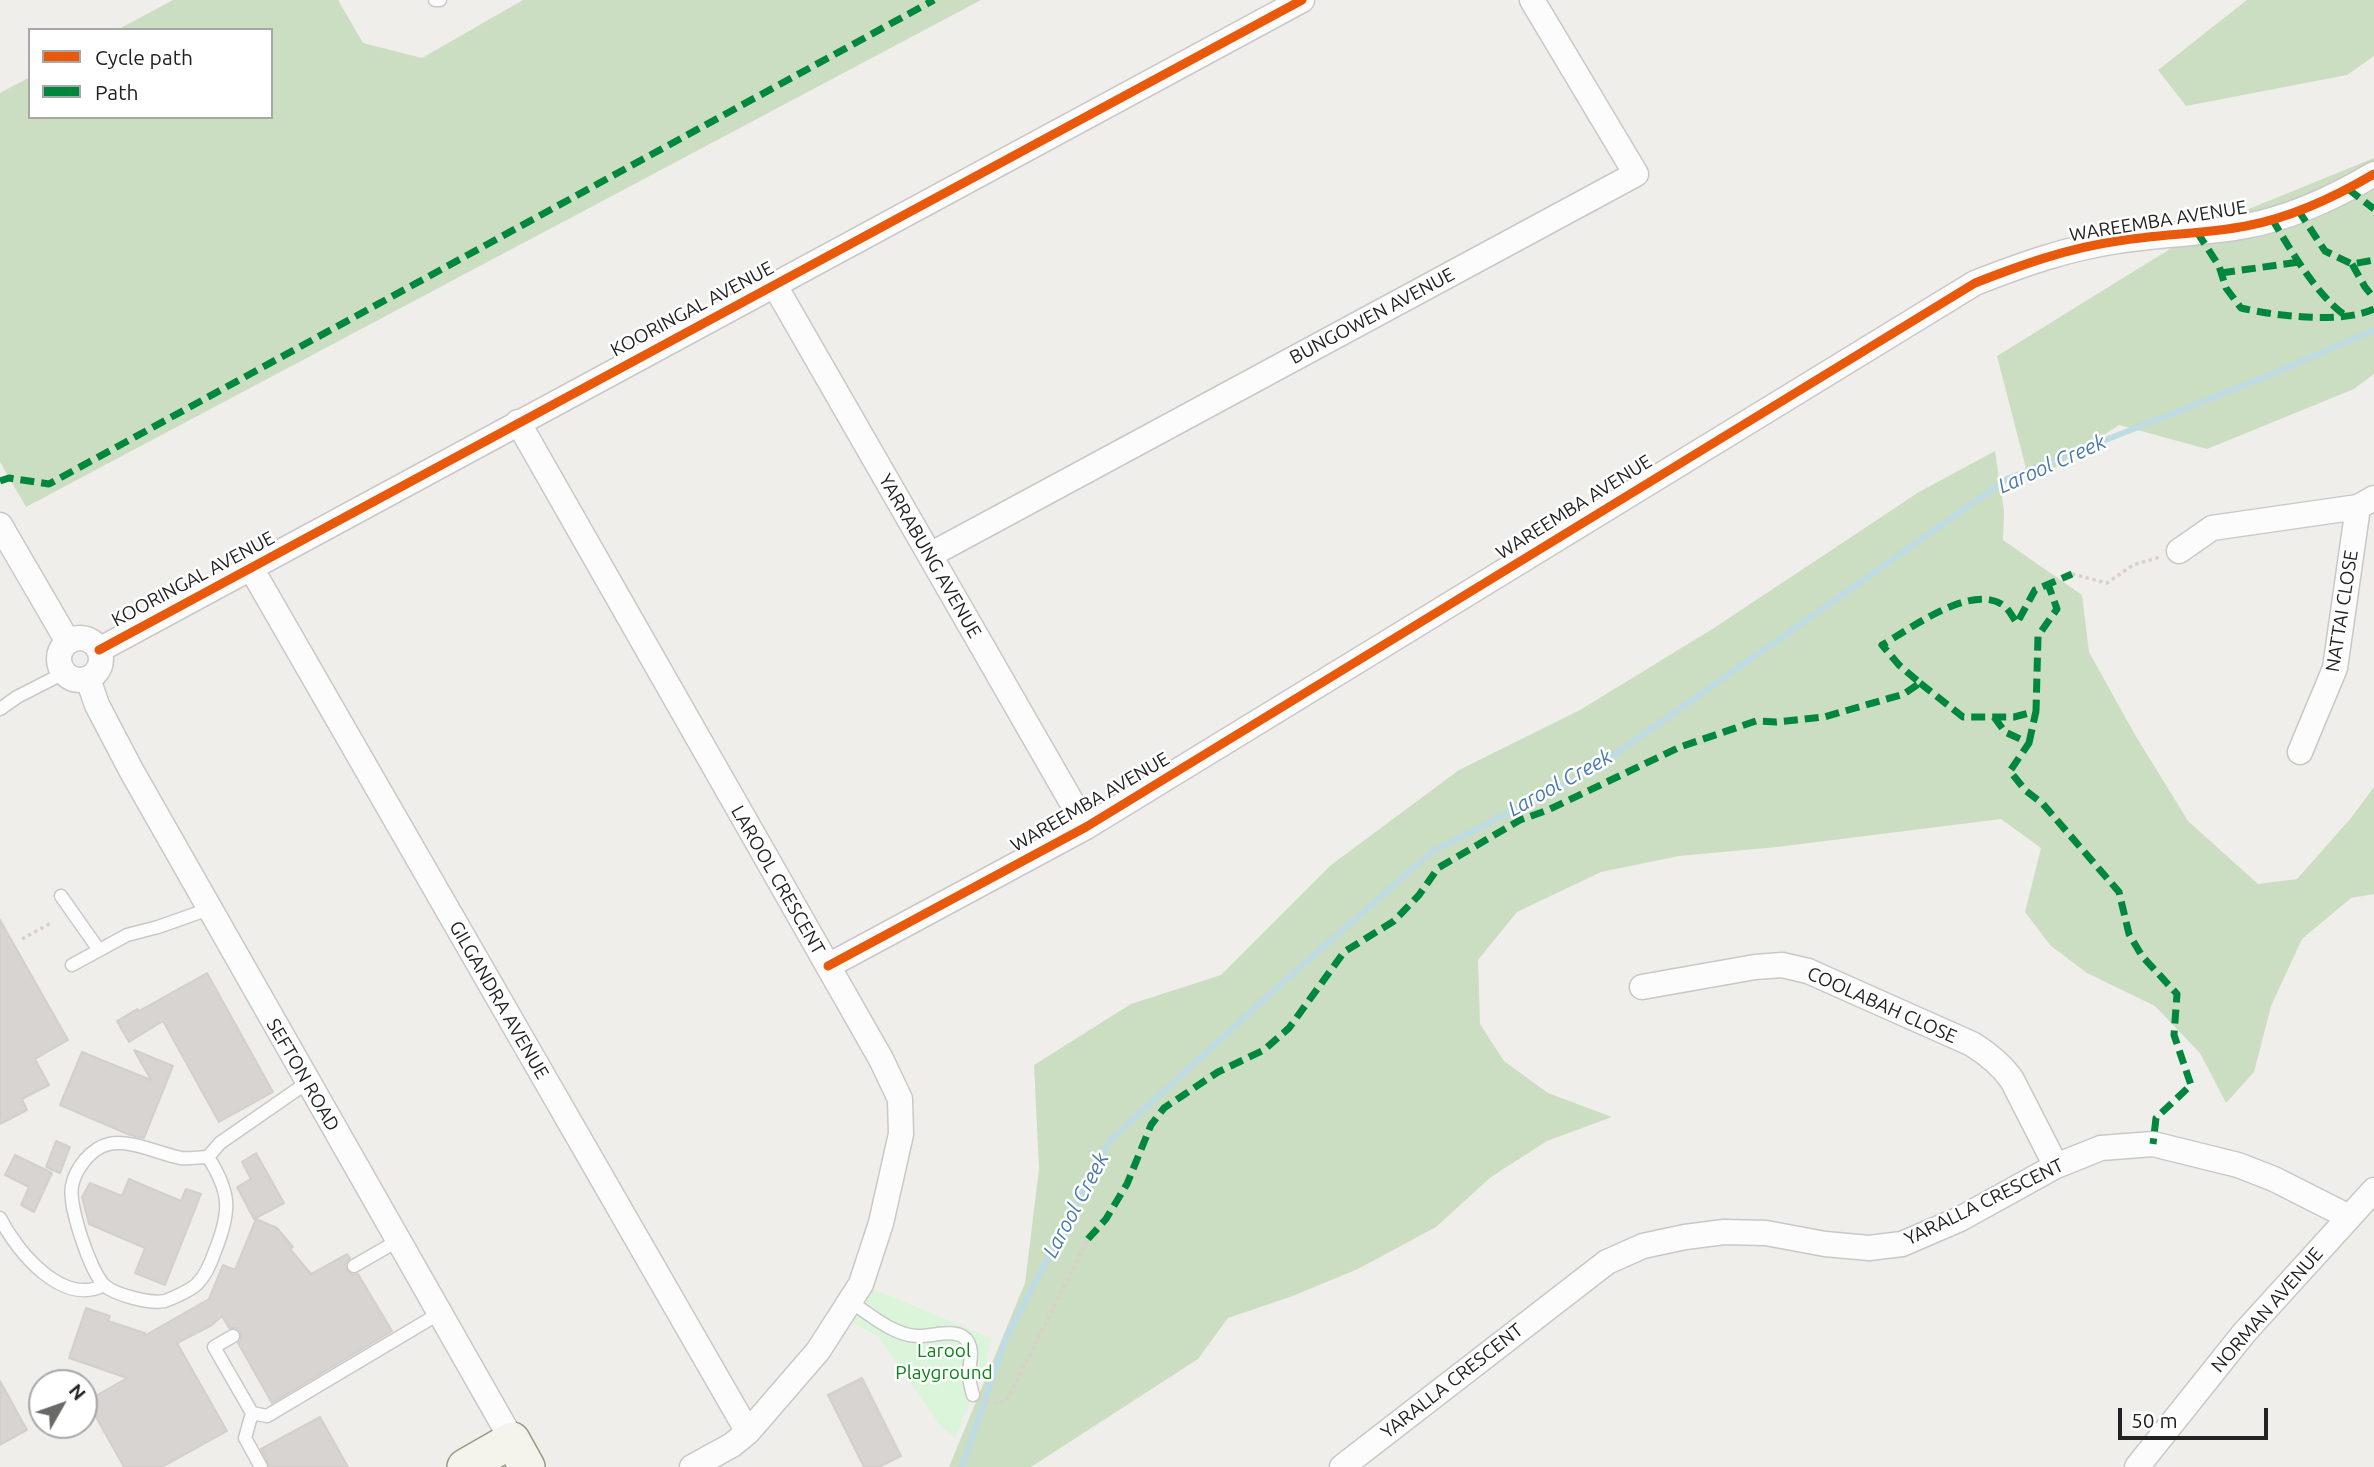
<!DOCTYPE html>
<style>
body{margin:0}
#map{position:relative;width:2374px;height:1467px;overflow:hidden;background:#f0eeeb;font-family:Ubuntu,sans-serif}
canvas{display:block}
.legend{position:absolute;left:28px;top:28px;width:245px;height:91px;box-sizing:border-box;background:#fff;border:2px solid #a7a7a7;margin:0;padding:9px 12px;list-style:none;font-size:21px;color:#222}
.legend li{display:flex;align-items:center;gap:14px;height:35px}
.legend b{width:35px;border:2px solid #a7a7a7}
.north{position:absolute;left:28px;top:1369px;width:70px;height:70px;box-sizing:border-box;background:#fff;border:2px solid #a7a7a7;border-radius:50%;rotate:50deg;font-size:19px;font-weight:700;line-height:28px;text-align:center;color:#222}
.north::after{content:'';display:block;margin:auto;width:24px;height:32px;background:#6a6968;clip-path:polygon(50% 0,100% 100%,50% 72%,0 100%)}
.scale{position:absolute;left:2118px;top:1408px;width:150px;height:32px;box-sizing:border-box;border:4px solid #222;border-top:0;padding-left:9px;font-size:21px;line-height:24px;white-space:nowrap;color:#222;-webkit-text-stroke:5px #fff;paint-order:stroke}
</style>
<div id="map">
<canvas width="2374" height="1467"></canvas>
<ul class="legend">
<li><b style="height:9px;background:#e8590c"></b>Cycle path</li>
<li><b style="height:9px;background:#00873e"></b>Path</li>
</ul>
<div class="north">N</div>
<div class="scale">50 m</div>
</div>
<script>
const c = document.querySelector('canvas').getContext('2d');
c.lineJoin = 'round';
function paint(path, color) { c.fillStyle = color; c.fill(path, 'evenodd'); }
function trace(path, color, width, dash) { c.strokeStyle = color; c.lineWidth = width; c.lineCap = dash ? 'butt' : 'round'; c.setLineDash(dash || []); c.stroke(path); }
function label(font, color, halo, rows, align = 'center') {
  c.font = font + ' Ubuntu,sans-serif'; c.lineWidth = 5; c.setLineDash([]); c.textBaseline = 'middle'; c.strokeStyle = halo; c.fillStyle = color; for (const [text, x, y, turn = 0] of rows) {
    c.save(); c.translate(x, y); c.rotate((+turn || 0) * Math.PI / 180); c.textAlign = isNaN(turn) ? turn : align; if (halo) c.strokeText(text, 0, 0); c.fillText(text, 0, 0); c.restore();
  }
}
const forest = new Path2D(`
 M173,0H338L363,43L422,58L523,0H981L26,507L0,462V93L30,77V117H271V30H117Z
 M2247,0H2374V56L2347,75L2186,106L2158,70Z
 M2374,158V374L2354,389L2207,449L2119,425L2030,484L1997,356L2207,226Z
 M1995,451L2004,511L2003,540L2082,595L2089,652L2134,733L2188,821L2258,884L2297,879L2351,818L2374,787V894L2351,898L2302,939L2271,1006L2254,1072L2226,1103L2200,1053L2155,1006L2087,973L2050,945L2025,912L2041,848L2001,819L1777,847L1679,856L1601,872L1517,912L1478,960L1480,1024L1504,1061L1548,1093L1612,1117L1547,1141L1491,1177L1436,1227L1358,1269L1290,1297L1228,1318L1198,1359L1031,1467H949L1025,1283L1039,1169L1034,1065L1131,1004L1221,975L1331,865L1459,770L1580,710L1714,628L1919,492Z`);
const park = new Path2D(`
 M861,1284L991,1338L986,1362L955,1439L940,1425L878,1336L840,1317Z`);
const stream = new Path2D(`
 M962,1467L1006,1338L1110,1140L1291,975L1433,851L1591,771L2007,479L2267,376L2374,330`);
const building = new Path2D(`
 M0,920L68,1040L35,1059L49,1085L22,1099L27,1110L0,1124Z
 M207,973L273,1092L219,1122L163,1021L129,1042L117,1021L137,1009L139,1011Z
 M134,1050L173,1066L144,1138L130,1135L60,1105L82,1052L151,1080Z
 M56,1141L70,1147L60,1173L46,1167Z
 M256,1153L284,1203L254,1219L237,1187L251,1179L242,1162Z
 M15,1155L52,1173L34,1212L21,1205L29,1187L5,1175Z
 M129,1179L181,1201L186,1189L201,1194L165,1285L135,1273L145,1248L89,1224L82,1197L90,1183L122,1196Z
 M256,1219L277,1228L293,1247L290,1249L311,1274L347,1254L350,1258L345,1265L347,1271L353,1275L358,1274L392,1331L272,1403L238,1343L241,1340V1332L237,1328H229L222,1316L212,1325L177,1343L227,1431L162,1467H124L87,1401L127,1378L69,1358L86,1308L110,1316L108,1321L145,1333L144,1336L209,1299L223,1265L235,1270Z
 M862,1378L901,1456L879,1467H864L828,1395Z
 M0,1381L27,1430L0,1445Z
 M320,1417L348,1467H270L261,1449Z`);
const path = new Path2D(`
 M2072,574L2107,583L2133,565L2160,557
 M22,939L51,923
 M987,1400L999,1404L1008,1398L1088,1239`);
const lane = new Path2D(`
 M435,0H440
 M0,709L17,697L64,673
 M61,896L99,950
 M72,965L127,935L158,927L209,909
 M208,1157C231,1193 231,1211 215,1251C211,1263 206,1275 197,1284C191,1290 173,1298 165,1301C150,1304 115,1295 104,1285C90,1271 68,1205 72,1186C75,1169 91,1148 109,1144C130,1139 160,1154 181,1158C190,1159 199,1157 208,1157L220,1143L308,1082
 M0,1218C17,1252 63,1307 104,1285
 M354,1266L399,1240
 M851,1302C871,1315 893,1335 917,1336C933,1337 959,1326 968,1342C974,1353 969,1363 969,1374C969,1381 971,1388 973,1395
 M233,1336L214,1347L252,1413L267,1416L440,1313
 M252,1413L245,1438L261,1467`);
const street = new Path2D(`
 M774,284L1086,827
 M518,422L881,1059L900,1099L901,1134L881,1223L861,1284L818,1351L748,1432L732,1445L692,1467
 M0,525L68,642
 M2179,551L2212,528L2358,507L2374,498
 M930,555L1636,174L1532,0
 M251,568L748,1432
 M59 659a21 21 0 1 1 42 0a21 21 0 1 1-42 0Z
 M99,650L1302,0
 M88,679L97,705L131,770L512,1440
 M2300,752L2335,668L2358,507
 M828,966L1086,827L1975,283C2021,265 2068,248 2118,241C2160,234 2204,234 2246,226C2290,218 2335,197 2374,174
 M1642,987L1755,967L1782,965L1808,971L1972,1044C1988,1054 2001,1064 2012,1080L2056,1166
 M1342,1467L1607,1262L1643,1246L1685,1237L1724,1232L1766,1233L1825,1244L1869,1248L1902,1244L1960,1219L2056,1166L2101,1148L2153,1144L2238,1165L2274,1179L2349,1217
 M2137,1467L2244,1333L2374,1190`);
const secondary = new Path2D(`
 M465,1467L512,1440L527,1467`);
const quiet = new Path2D(`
 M2348,189L2374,209
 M2298,210L2325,251L2352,264L2374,260
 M2272,219C2290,249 2317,296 2346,316
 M2197,232L2219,266L2226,288L2241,308C2275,316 2343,324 2374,309
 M2352,264L2365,287L2374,298
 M2221,273L2299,262
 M0,481L9,478L49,484L934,0
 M1920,683L1963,717H2014L2036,711L2038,636L2057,609L2048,584
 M1994,717L2005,732L2029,743L2010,771L2025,790L2043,804L2119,892L2129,934L2142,956L2177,994L2174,1035L2191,1085L2156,1118L2153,1144
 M2029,743L2036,711
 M1088,1239L1106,1219L1127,1184L1151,1125L1164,1108L1218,1072L1264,1050L1289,1028L1344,952L1394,921L1419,895L1438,868L1520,820L1548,810L1680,747L1756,721L1776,722L1824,717L1904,694L1920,683L1899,665L1882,645C1910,629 1971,583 2003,605C2009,609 2013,618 2017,623L2035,590L2072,574`);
const cycleway = new Path2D(`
 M99,650L1302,0
 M828,966L1086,827L1975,283C2021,265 2068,248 2118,241C2160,234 2204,234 2246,226C2290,218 2335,197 2374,174`);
const streetNames = [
 ["WAREEMBA AVENUE",2158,221,-9],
 ["KOORINGAL AVENUE",692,309,-28],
 ["BUNGOWEN AVENUE",1372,316,-28],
 ["WAREEMBA AVENUE",1574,507,-32],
 ["YARRABUNG AVENUE",930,556,60],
 ["KOORINGAL AVENUE",193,579,-28],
 ["NATTAI CLOSE",2342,611,-81],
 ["WAREEMBA AVENUE",1090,802,-30],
 ["LAROOL CRESCENT",778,880,60],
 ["GILGANDRA AVENUE",499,1000,60],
 ["COOLABAH CLOSE",1882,1005,24],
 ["SEFTON ROAD",303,1075,60],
 ["YARALLA CRESCENT",1984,1202,-26],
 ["NORMAN AVENUE",2267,1310,-49],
 ["YARALLA CRESCENT",1452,1381,-38]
];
const parkNames = [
 ["Larool",944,1351],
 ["Playground",944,1373]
];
const waterNames = [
 ["Larool Creek",2052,464,-24],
 ["Larool Creek",1560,783,-29],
 ["Larool Creek",1076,1205,-62]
];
paint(forest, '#cbdec1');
paint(park, '#daf5da');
trace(stream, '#bfdbe3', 6);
paint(building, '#d7d4d2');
trace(building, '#d3d0cc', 2);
trace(lane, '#c9c8c7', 15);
trace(street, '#c9c8c7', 27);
trace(secondary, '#999a82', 38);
trace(path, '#dccecd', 3.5, [3.5, 3.5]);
trace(lane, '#fdfcfc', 12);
trace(street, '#fdfcfc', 24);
trace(secondary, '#f4f4ed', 35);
trace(quiet, '#00873e', 7, [14, 7]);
trace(cycleway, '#e8590c', 9);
label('19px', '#222', '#fff', streetNames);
label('19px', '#0c8416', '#fff', parkNames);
label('italic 21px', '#4a7aab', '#fff', waterNames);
</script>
